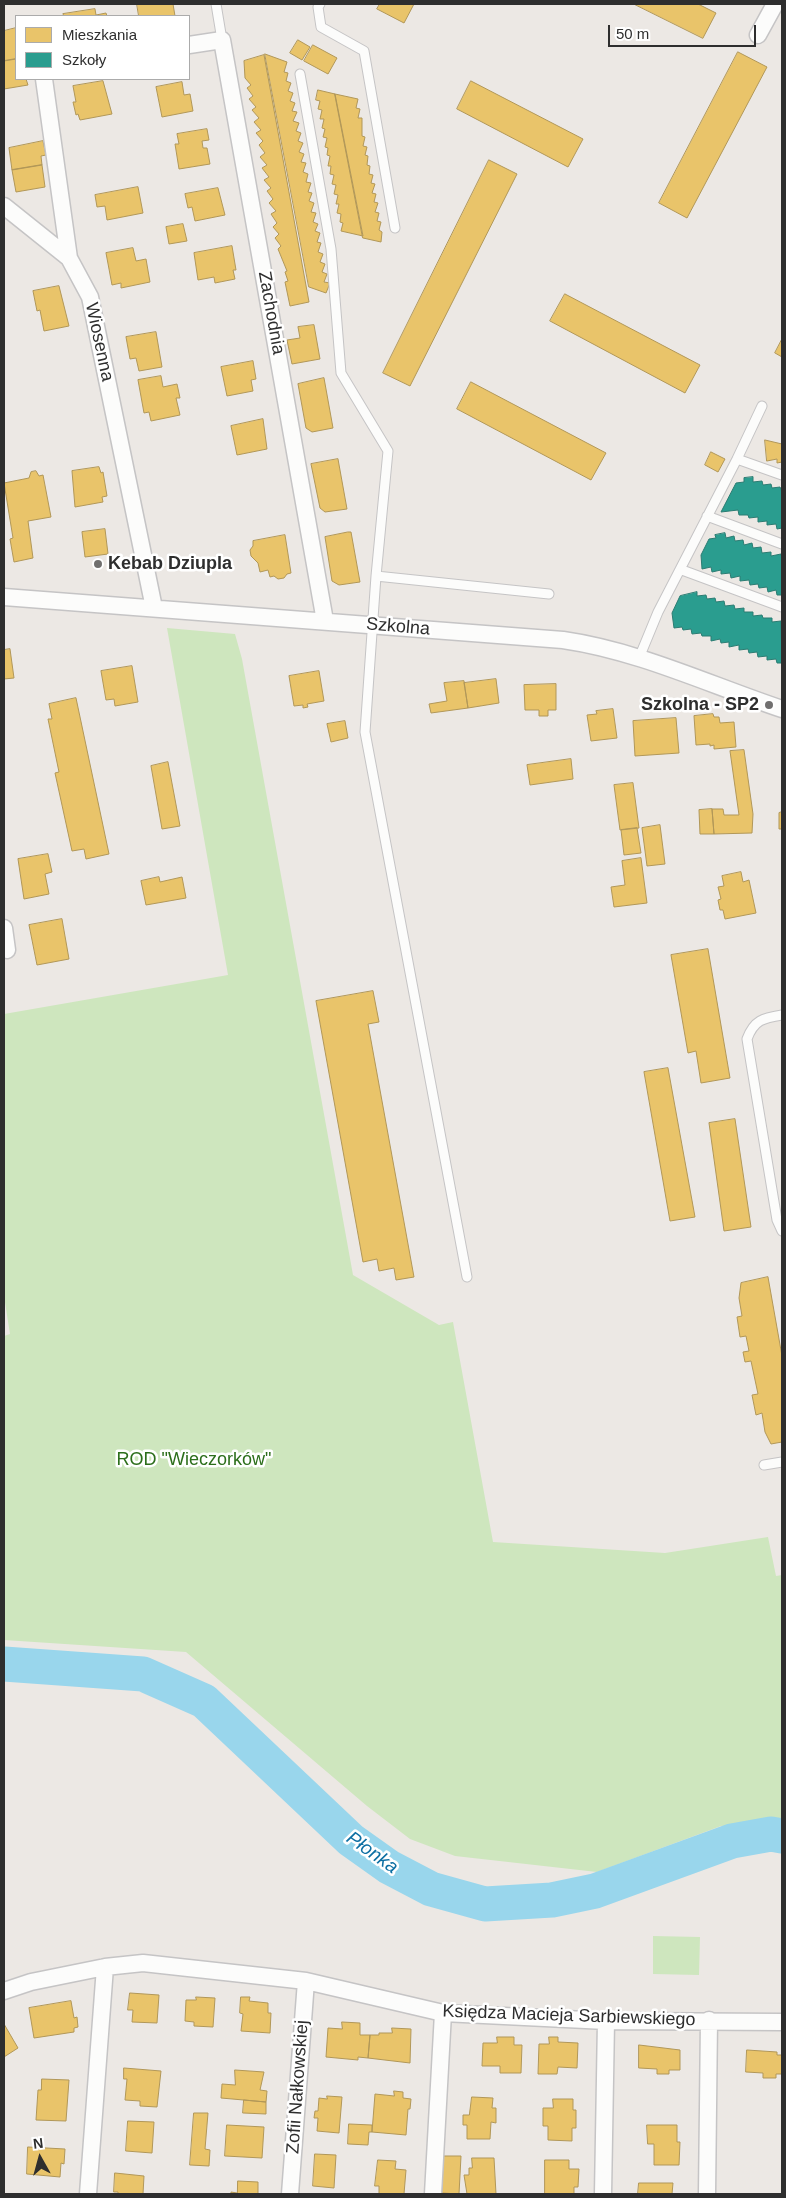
<!DOCTYPE html>
<meta charset="utf-8">
<style>
body{margin:0}
#map{position:relative;width:786px;height:2198px;overflow:hidden;background:#ece8e4;font-family:Helvetica,sans-serif}
canvas{display:block}
.frame{position:absolute;inset:0;border:5px solid #2e2e2e;pointer-events:none}
.legend{position:absolute;left:15px;top:15px;width:175px;height:65px;box-sizing:border-box;background:#fff;border:1px solid #ababab;margin:0;padding:6px 9px;list-style:none;font-size:15px;color:#2e2e2e}
.legend li{display:flex;align-items:center;gap:10px;height:25px}
.legend b{width:25px;border:1px solid #ababab}
.north{position:absolute;left:15px;top:2133px;width:50px;height:50px;-webkit-text-stroke:4px #fff;paint-order:stroke;rotate:353deg;font-size:14px;font-weight:700;line-height:20px;text-align:center;color:#2e2e2e}
.north::after{content:'';display:block;margin:auto;width:18px;height:22px;background:#2e2e2e;clip-path:polygon(50% 0,100% 100%,50% 72%,0 100%)}
.scale{position:absolute;left:608px;top:25px;width:148px;height:22px;box-sizing:border-box;border:2px solid #2e2e2e;border-top:0;padding-left:6px;font-size:15px;line-height:18px;white-space:nowrap;color:#2e2e2e;-webkit-text-stroke:4px #fff;paint-order:stroke}
</style>
<div id="map">
<canvas width="786" height="2198"></canvas>
<div class="frame"></div>
<ul class="legend">
<li><b style="height:14px;background:#e9c46a"></b>Mieszkania</li>
<li><b style="height:14px;background:#2a9d8f"></b>Szkoły</li>
</ul>
<div class="north">N</div>
<div class="scale">50 m</div>
</div>
<script>
const c = document.querySelector('canvas').getContext('2d');
c.lineJoin = 'round';
function paint(path, color) { c.fillStyle = color; c.fill(path, 'evenodd'); }
function trace(path, color, width, dash) { c.strokeStyle = color; c.lineWidth = width; c.lineCap = dash ? 'butt' : 'round'; c.setLineDash(dash || []); c.stroke(path); }
function label(font, color, halo, rows, align = 'center') {
  c.font = font + ' Helvetica,sans-serif'; c.lineWidth = 5; c.setLineDash([]); c.textBaseline = 'middle'; c.strokeStyle = halo; c.fillStyle = color; for (const [text, x, y, turn = 0] of rows) {
    c.save(); c.translate(x, y); c.rotate((+turn || 0) * Math.PI / 180); c.textAlign = isNaN(turn) ? turn : align; if (halo) c.strokeText(text, 0, 0); c.fillText(text, 0, 0); c.restore();
  }
}
const green = new Path2D(`
 M167,628L235,634L242,659L353,1275L439,1325L453,1322L493,1542L665,1553L768,1537L776,1576L782,1575V1823L721,1826L597,1872L455,1856L410,1839L367,1806L186,1652L4,1640V1336L10,1334L4,1296V1014L228,975Z
 M653,1936L700,1937L699,1975L653,1974Z`);
const homes = new Path2D(`
 M137,4H173L175,16H139Z
 M380,4H414L404,23L377,9Z
 M634,4H698L716,13L703,38Z
 M95,9L96,15L106,13L107,16H64L63,14Z
 M16,28V59L4,61V31Z
 M298,40L310,47L302,60L290,53Z
 M313,45L337,58L328,74L304,61Z
 M738,52L767,67L687,218L659,203Z
 M265,54L287,62L284,72L288,73L286,81L291,83L288,91L293,93L290,101L295,103L292,111L297,112L293,121L299,123L296,131L301,133L298,141L303,143L299,152L304,154L301,162L306,163L303,172L308,174L306,182L311,183L308,192L312,193L309,201L314,203L311,212L316,213L313,222L318,224L315,231L320,233L317,242L321,243L318,252L323,254L320,262L325,264L322,272L327,274L324,282L330,283L326,293L309,287Z
 M264,55L309,302L290,306L285,282L288,281L285,272L287,271L278,249L281,246L275,238L279,234L273,227L277,223L271,214L276,211L269,203L273,199L267,191L271,188L264,180L269,177L262,168L267,165L260,157L265,153L259,145L263,141L256,133L261,130L254,122L259,118L252,110L256,107L249,99L253,96L247,88L251,85L245,78L244,61Z
 M16,59V79H26L28,85L4,89V61Z
 M103,81L112,114L80,120L78,114L76,115L73,102H76L73,86Z
 M471,81L583,139L568,167L457,109Z
 M182,82L184,95L190,94L193,111L162,117L156,87Z
 M318,90L335,94L363,236L341,231L343,223L340,222L341,214L337,213L339,204H336L338,195L334,194L336,185L332,184L334,175L330,174L331,166H328L330,156L327,155L328,148L325,147L327,138L323,137L325,129L322,128L324,119H320L322,110L318,109L320,101L316,100Z
 M335,94L358,99L356,108L360,109L358,118H362V136L365,137L363,146L367,147L365,155L368,156L367,165L370,166L369,174L373,175L371,183L375,184L372,193L376,194L374,202L378,203L375,212L379,213L377,221L381,222L379,230L382,232L381,242L363,238Z
 M207,129L209,140L202,141L203,148H207L210,164L179,169L175,144H179L177,134Z
 M43,141L46,155L41,156L42,165L12,170L9,148Z
 M489,160L517,174L410,386L383,373Z
 M42,165L45,187L16,192L12,170Z
 M138,187L143,213L107,220L105,206L97,207L95,195Z
 M218,188L225,215L195,221L192,207L188,208L185,194Z
 M183,224L187,241L169,244L166,227Z
 M232,246L236,270H233L235,279L215,283L214,277L198,280L194,253Z
 M133,248L136,261L146,259L150,282L121,288V283L112,285L106,253Z
 M59,286L69,326L44,331L40,310L37,311L33,291Z
 M565,294L700,365L685,393L550,321Z
 M314,325L320,359L292,364L287,340L300,338L298,327Z
 M156,332L162,367L139,371L136,358L130,359L126,337Z
 M782,339V357L775,353Z
 M253,361L256,379L251,380L253,391L227,396L221,367Z
 M161,376L163,387L177,384L180,398H176L180,415L151,421L149,412L144,413L138,380Z
 M324,378L333,428L312,432L306,428L298,384Z
 M471,382L606,453L591,480L457,409Z
 M263,419L267,449L237,455L231,426Z
 M765,440L782,444V462L777,463V459L767,461Z
 M711,452L725,459L718,472L705,465Z
 M338,459L347,509L325,512L320,508L311,464Z
 M99,467L101,473L103,472L107,496L102,497L103,502L75,507L72,471Z
 M36,471L39,476L43,475L51,517L28,521L33,558L14,562L10,539L13,538L4,483L29,478L31,472Z
 M105,529L108,554L85,557L82,532Z
 M348,532H351L360,582L339,585L332,581L325,537Z
 M285,535L291,573L287,574L284,578L278,579L274,576L270,577L268,570L260,572L258,563L251,556L250,550L253,546V541Z
 M10,649L14,678L4,679V650Z
 M132,666L138,702L115,706L114,699L106,700L101,671Z
 M319,671L324,701L307,704L308,707L303,708V705L294,706L289,676Z
 M496,679L499,703L468,708L464,683Z
 M464,681L468,708L431,713L429,704L447,701L444,683Z
 M556,684V710H548V716H539V710H525L524,685Z
 M76,698L109,854L86,859L84,849L72,851L55,773L59,772L48,719H52L49,704Z
 M613,709L617,738L591,741L587,715L597,714L596,711Z
 M713,714L714,717H719L720,723L734,722L736,747L714,749V745L710,746V744L696,745L694,716Z
 M676,718L679,753L635,756L633,721Z
 M345,721L348,738L331,742L327,724Z
 M744,750L753,814L752,833L714,834L712,809H723L724,815H739L730,751Z
 M571,759L573,779L530,785L527,765Z
 M168,762L180,826L162,829L151,766Z
 M633,783L639,828L620,830L614,785Z
 M712,809L714,834H700L699,810Z
 M782,812V829H779V813Z
 M660,825L665,864L647,866L642,828Z
 M637,828L641,853L624,855L621,830Z
 M48,854L52,872L45,874L49,894L24,899L18,859Z
 M641,858L647,903L614,907L611,887L625,885L622,861Z
 M741,872L743,882L749,880L756,913L725,919L723,910H720L718,900L721,899L718,887L724,886L722,876Z
 M159,877L160,882L182,877L186,898L146,905L141,881Z
 M62,919L69,959L37,965L29,925Z
 M708,949L730,1078L701,1083L696,1051L688,1053L671,955Z
 M373,991L379,1022L368,1024L414,1277L396,1280L394,1268L379,1271L377,1259L363,1262L316,1001Z
 M668,1068L695,1217L670,1221L644,1072Z
 M735,1119L751,1227L724,1231L709,1123Z
 M768,1277L782,1356V1442L771,1444L765,1432L762,1413L756,1415L752,1395L758,1394L751,1361L745,1362L743,1352L749,1351L746,1336L740,1337L737,1317L742,1316L739,1298L741,1283Z
 M130,1993L159,1995L157,2023L132,2022L133,2010H128Z
 M196,1997L215,1998L213,2027L194,2026V2022L185,2021L186,2000H196Z
 M241,1997H250L249,2001L268,2003V2013H271L270,2033L241,2031L243,2014L240,2013Z
 M71,2001L74,2018L77,2017L78,2027L74,2028V2032L34,2038L29,2008Z
 M342,2022L360,2023V2035H370L368,2058L358,2057V2060L326,2057L328,2028L342,2029Z
 M4,2024L18,2048L4,2057Z
 M392,2028L411,2029L410,2063L368,2058L370,2035H379V2033H392Z
 M497,2037H514V2045H522L521,2073H500V2066H482L483,2043H497Z
 M549,2037H558V2042L578,2043L577,2068L558,2067L557,2074H538L539,2044H549Z
 M639,2045L680,2050V2070H669V2074H657V2069L639,2068Z
 M747,2050L777,2052V2055H782V2074H776V2078H763V2073L746,2072Z
 M124,2068L161,2071L157,2107L140,2106V2101L125,2100L127,2079H124Z
 M235,2070L264,2072L260,2090L267,2091L266,2102L221,2098L222,2084L235,2085Z
 M42,2079L69,2080L66,2121L36,2120L38,2090H41Z
 M394,2091L403,2092V2098L411,2099L410,2109H408L406,2135L372,2132L375,2094L394,2096Z
 M327,2096L342,2097L339,2133L317,2131L318,2118H314L315,2111H318L319,2098L327,2099Z
 M472,2097L493,2098L492,2108H496V2123L491,2122L490,2139H467V2125H463V2115H469Z
 M553,2099H573V2110H576V2128H572V2141L548,2140V2126H543V2108H553Z
 M244,2100L266,2102V2114L243,2113Z
 M194,2113H208L205,2149L210,2150L209,2166L190,2165Z
 M128,2121L154,2122L152,2153L126,2151Z
 M349,2124L372,2125V2132H369L368,2145L348,2144Z
 M227,2125L264,2127L262,2158L225,2156Z
 M647,2125H677V2142H680L679,2165H654V2144H648Z
 M28,2147L65,2149L64,2164L61,2163L60,2177L27,2174Z
 M315,2154L336,2155L334,2188L313,2186Z
 M444,2156H461L459,2194L442,2193Z
 M472,2158H494L496,2194H467L464,2175H469V2168H472Z
 M378,2160L396,2161L395,2169L406,2170L404,2194H379V2186H375Z
 M545,2160H569V2169H579L578,2187H574V2194H545Z
 M115,2173L144,2176L143,2194H118V2192H114Z
 M238,2181L258,2182V2194H231V2192L237,2193Z
 M639,2183H673L672,2194H638Z`);
const schools = new Path2D(`
 M753,477V482L762,481L763,485L771,484L772,488L780,487L782,492V528L777,529L776,524L767,525V521L758,522V517L749,518L748,515H739L738,510L721,512L736,483L744,482V478Z
 M725,533L726,538L734,536L735,541L743,540L744,545L752,543L753,548L761,547L762,553L771,552V556L781,554L782,559V595H777L776,590L768,592L767,587L759,588L758,584L750,585L749,580L740,581V576L731,578L730,573L721,574V570L712,572L711,567L702,569L701,555L709,539L716,538L715,535Z
 M697,592V596L706,595L707,599L715,598L716,602L724,601L725,606L734,605L735,609L744,608V612H753V616L762,615L763,618H772V622L781,621L782,663H777L776,659L767,660V656L758,657L757,652L749,653L748,649L739,650V645L729,647V642L721,643L720,639L711,641V636H702L701,633L692,634L691,629L683,630L682,627L674,628L672,613L680,596Z`);
const river = new Path2D(`
 M4,1664L143,1674L204,1701L351,1840L389,1867L431,1889L485,1904L552,1900L595,1891L732,1841L771,1834L782,1836`);
const service = new Path2D(`
 M216,4L222,40
 M320,4L318,7L321,27L364,51L395,228
 M300,74L331,249L341,373L388,451L376,576L365,732L467,1277
 M737,459L782,475
 M707,516L782,544
 M682,570L782,607
 M376,576L549,594
 M639,658L658,612L737,459L762,406
 M782,1015C763,1018 754,1020 747,1039L777,1220L782,1231
 M764,1465L782,1462`);
const minor = new Path2D(`
 M758,35L775,4
 M189,45L222,40L325,621
 M44,79L69,258L90,297L154,608
 M4,206L69,258
 M4,597L563,640C639,651 710,685 782,709
 M4,928L7,950
 M4,1991L31,1982L105,1967L143,1963L306,1981L443,2013L606,2021L782,2022
 M88,2194L105,1967
 M290,2194L306,1981
 M433,2194L443,2013
 M603,2194L606,2021
 M707,2194L709,2020`);
const markers = [
 [98,564,5,"#706f6e"],
 [769,705,5,"#706f6e"]
];
const streetNames = [
 ["Zachodnia",271,313,80],
 ["Wiosenna",99,342,78],
 ["Szkolna",398,627,5],
 ["Księdza Macieja Sarbiewskiego",569,2016,2],
 ["Zofii Nałkowskiej",298,2087,-86]
];
const poiNames = [
 ["Kebab Dziupla",108,564],
 ["Szkolna - SP2",759,705,"right"]
];
const parkNames = [
 ["ROD \"Wieczorków\"",194,1460]
];
const waterNames = [
 ["Płonka",372,1853,35]
];
paint(green, '#cee6be');
paint(homes, '#e9c46a');
trace(homes, '#b19758', 1);
paint(schools, '#2a9d8f');
trace(schools, '#2b7c72', 1);
trace(river, '#99d6ec', 35);
trace(service, '#c5c4c5', 11);
trace(minor, '#c5c4c5', 19);
trace(service, '#fcfcfb', 9);
trace(minor, '#fcfcfb', 16);
for (const [x, y, r, color] of markers) { const dot = new Path2D(); dot.arc(x, y, r, 0, 2 * Math.PI); c.fillStyle = color; c.fill(dot); trace(dot, '#fff', 2); }
label('18px', '#2e2e2e', '#fff', streetNames);
label('bold 18px', '#2e2e2e', '#fff', poiNames, 'left');
label('18px', '#2c6e1b', '#fff', parkNames);
label('italic 19px', '#0d6fa3', '#fff', waterNames);
</script>
